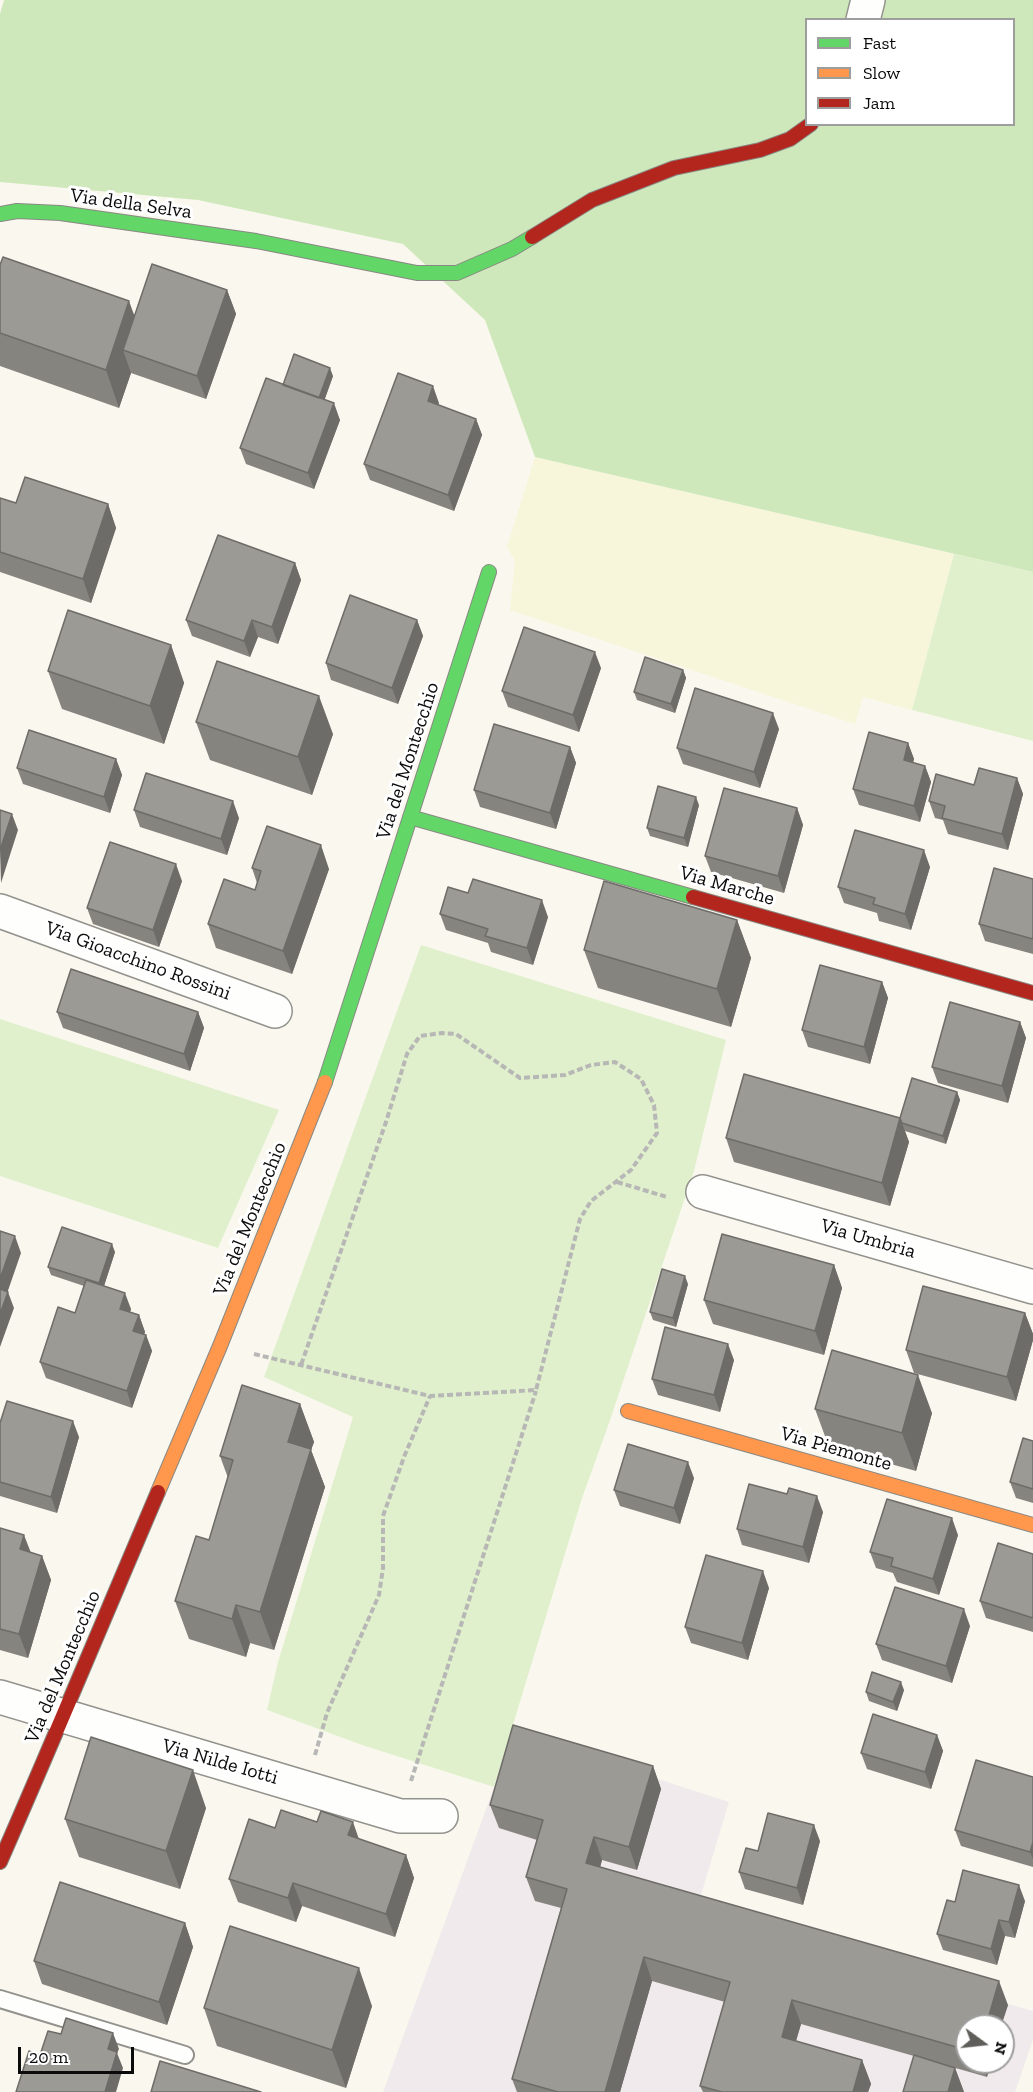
<!DOCTYPE html>
<style>
body{margin:0}
#map{position:relative;width:1033px;height:2092px;overflow:hidden;background:#faf8ee;font-family:"Zilla Slab",serif}
canvas{display:block}
.legend{position:absolute;left:805px;top:18px;width:210px;height:108px;box-sizing:border-box;background:#fff;border:2px solid #9d9d9d;margin:0;padding:8px 10px;list-style:none;font-size:18px;color:#0b0b0b}
.legend li{display:flex;align-items:center;gap:12px;height:30px}
.legend b{width:30px;border:2px solid #9d9d9d}
.north{position:absolute;left:955px;top:2014px;width:60px;height:60px;box-sizing:border-box;background:#fff;border:2px solid #9d9d9d;border-radius:50%;rotate:105deg;font-size:16px;font-weight:700;line-height:24px;text-align:center;color:#0b0b0b}
.north::after{content:'';display:block;margin:auto;width:21px;height:27px;background:#5f5e5a;clip-path:polygon(50% 0,100% 100%,50% 72%,0 100%)}
.scale{position:absolute;left:18px;top:2047px;width:116px;height:27px;box-sizing:border-box;border:3px solid #0b0b0b;border-top:0;padding-left:8px;font-size:18px;line-height:21px;white-space:nowrap;color:#0b0b0b;-webkit-text-stroke:4px #fff;paint-order:stroke}
</style>
<div id="map">
<canvas width="1033" height="2092"></canvas>
<ul class="legend">
<li><b style="height:8px;background:#63d668"></b>Fast</li>
<li><b style="height:8px;background:#ff974d"></b>Slow</li>
<li><b style="height:8px;background:#b3261e"></b>Jam</li>
</ul>
<div class="north">N</div>
<div class="scale">20 m</div>
</div>
<script>
const c = document.querySelector('canvas').getContext('2d');
c.lineJoin = 'round';
function paint(path, color) { c.fillStyle = color; c.fill(path, 'evenodd'); }
function trace(path, color, width, dash) { c.strokeStyle = color; c.lineWidth = width; c.lineCap = dash ? 'butt' : 'round'; c.setLineDash(dash || []); c.stroke(path); }
function label(font, color, halo, rows, align = 'center') {
  c.font = font + ' "Zilla Slab",serif'; c.lineWidth = 6; c.setLineDash([]); c.textBaseline = 'middle'; c.strokeStyle = halo; c.fillStyle = color; for (const [text, x, y, turn = 0] of rows) {
    c.save(); c.translate(x, y); c.rotate((+turn || 0) * Math.PI / 180); c.textAlign = isNaN(turn) ? turn : align; if (halo) c.strokeText(text, 0, 0); c.fillText(text, 0, 0); c.restore();
  }
}
const industrial = new Path2D(`
 M510,1731L729,1802L695,1915L1033,2011V2040L1015,2092H383L494,1787ZM967,2026H1003V2062H967Z`);
const farmland = new Path2D(`
 M535,457L954,554L912,710L863,697L855,724L510,610L515,561L507,547Z`);
const green = new Path2D(`
 M954,554L1033,572V741L912,710Z
 M421,945L726,1040L694,1171L608,1426L582,1498L494,1787L362,1745L267,1710L278,1662L353,1417L264,1377Z
 M0,1019L279,1110L218,1248L0,1176Z`);
const forest = new Path2D(`
 M4,0H1033V572L535,457L485,320L403,244L198,200L0,182V14ZM806,20H1014V124H806Z`);
const path = new Path2D(`
 M617,1182L667,1197
 M254,1354L430,1396L536,1390L580,1219L591,1201L631,1170L657,1133L654,1105L641,1079L615,1062L591,1065L565,1075L520,1078L456,1034L442,1033L420,1036L407,1054L386,1122L301,1365
 M315,1755L327,1713L379,1595L383,1568V1516L404,1457L430,1396
 M411,1781L536,1391`);
const lane = new Path2D(`
 M0,1999L185,2055`);
const street = new Path2D(`
 M863,20L868,0
 M0,911L275,1011
 M703,1192L1033,1287
 M0,1697L400,1816H441`);
const fast = new Path2D(`
 M0,214L17,211L60,213L256,241L417,273H457L512,249L532,237
 M410,817L693,897
 M325,1082L489,572`);
const slow = new Path2D(`
 M628,1411L1033,1525
 M158,1492L220,1346L325,1082`);
const jam = new Path2D(`
 M532,237L592,200L674,168L760,150L790,139L811,124
 M693,897L1033,993
 M0,1862C54,1739 105,1616 158,1492`);
const wall = new Path2D(`
 M0,265L134,315L227,290L236,314L206,399L131,373L119,408L0,366Z
 M333,376L324,400L340,420L314,489L246,464L240,448L283,385Z
 M439,403L438,405L476,419L482,435L454,511L370,480L364,464Z
 M0,498L16,503L108,504L116,528L91,603L0,572Z
 M295,563L301,580L278,644L258,637L250,657L192,636L186,620Z
 M417,620L423,636L398,704L331,680L326,663Z
 M171,645L184,683L164,744L62,709L48,671Z
 M601,668L579,732L508,707L502,691Z
 M683,670L686,678L675,713L637,700L634,692Z
 M196,722L333,734L312,795L210,760Z
 M779,729L760,788L683,764L677,748Z
 M908,743L914,759L913,763L925,766L931,782L920,822L859,805L853,789Z
 M570,747L576,763L556,829L480,807L474,790Z
 M116,759L122,775L110,813L23,784L17,768Z
 M1017,778L1023,794L1008,850L948,834L943,820L935,818L929,801L974,785Z
 M699,805L688,847L650,836L647,828Z
 M797,808L803,825L784,893L711,872L705,856Z
 M134,810L239,818L227,855L140,827Z
 M930,867L911,930L879,921L877,913L844,903L838,887Z
 M252,868L329,869L292,974L216,948L208,924L255,890L257,883Z
 M1033,879V954L985,941L979,924Z
 M182,881L159,947L93,924L87,908Z
 M440,914L548,917L533,965L491,952L488,943L446,930Z
 M737,920L751,958L731,1027L598,988L584,950Z
 M882,982L888,998L870,1064L808,1047L802,1030Z
 M57,1012H198L204,1028L190,1071L63,1028Z
 M1020,1022L1026,1038L1008,1103L938,1083L932,1067Z
 M957,1092L960,1100L946,1144L905,1131L909,1142L890,1206L734,1162L726,1138L900,1118Z
 M115,1252L104,1286L131,1309L130,1312L139,1315L145,1332L144,1334L146,1335L152,1351L132,1408L46,1378L40,1362L75,1313L84,1286L51,1275L48,1267Z
 M834,1265L842,1288L824,1355L713,1324L704,1300Z
 M688,1284L676,1327L653,1320L650,1312Z
 M1025,1313L1033,1334V1340L1016,1401L914,1373L906,1350Z
 M734,1360L720,1412L658,1395L652,1379Z
 M300,1404L314,1442L311,1450L325,1487L274,1650L250,1643L246,1657L189,1639L175,1601L209,1540L228,1478L220,1456Z
 M815,1409L932,1413L916,1471L829,1447Z
 M0,1423L79,1437L57,1513L0,1496Z
 M1033,1441V1503L1016,1498L1010,1482Z
 M694,1478L680,1524L620,1506L614,1490Z
 M823,1512L809,1563L742,1545L737,1529Z
 M0,1528L30,1552L42,1556L51,1580L28,1658L0,1650Z
 M958,1535L939,1595L897,1582L893,1573L876,1568L870,1552Z
 M1033,1554V1632L986,1618L980,1601Z
 M769,1588L748,1660L691,1643L685,1627Z
 M970,1626L952,1683L882,1660L876,1644Z
 M904,1690L897,1711L869,1701L866,1692Z
 M937,1735L943,1751L931,1789L867,1769L861,1753Z
 M653,1766L661,1789L637,1870L602,1860L600,1867L1008,2005L1001,2026H967V2062H991L987,2077L945,2065L955,2068L964,2092H903L914,2056L801,2024L796,2041L862,2060L871,2084L868,2092H703L700,2086L725,2002L652,1981L620,2092H517L512,2079L561,1908L535,1901L526,1877L537,1840L499,1828L490,1805Z
 M1033,1777V1867L961,1846L955,1830Z
 M206,1808L180,1889L79,1857L65,1819Z
 M275,1828L359,1839L406,1855L414,1878L395,1937L302,1906L296,1922L238,1902L229,1879Z
 M820,1841L803,1905L745,1889L739,1872Z
 M1025,1901L1015,1938L1005,1936L997,1965L943,1950L937,1934L955,1902Z
 M185,1923L193,1947L167,2025L42,1984L34,1961Z
 M372,2006L346,2088L217,2046L204,2008Z`);
const shadedWall = new Path2D(`
 M227,290L236,314L206,399L197,376Z
 M129,301L143,339L123,350L131,373L119,408L106,370Z
 M330,368L333,376L320,413L317,404Z
 M433,386L439,403L434,417L428,401Z
 M334,403L340,420L314,489L308,473Z
 M476,419L482,435L454,511L448,495Z
 M108,504L116,528L91,603L83,579Z
 M295,563L301,580L278,644L272,627Z
 M252,620L258,637L250,657L244,641Z
 M417,620L423,636L398,704L392,688Z
 M171,645L184,683L164,744L150,706Z
 M595,652L601,668L579,732L573,715Z
 M683,670L686,678L675,713L671,704Z
 M319,696L333,734L312,795L298,757Z
 M773,713L779,729L760,788L754,772Z
 M908,743L914,759L909,776L904,760Z
 M570,747L576,763L556,829L550,813Z
 M116,759L122,775L110,813L104,797Z
 M925,766L931,782L920,822L914,806Z
 M1017,778L1023,794L1008,850L1002,834Z
 M696,797L699,805L688,847L684,838Z
 M233,801L239,818L227,855L221,839Z
 M797,808L803,825L784,893L778,876Z
 M12,814L18,830L1,883L0,850Z
 M321,845L329,869L292,974L283,951Z
 M924,850L930,867L911,930L905,914Z
 M176,864L182,881L159,947L153,930Z
 M542,900L548,917L533,965L527,948Z
 M737,920L751,958L731,1027L717,989Z
 M882,982L888,998L870,1064L864,1047Z
 M198,1012L204,1028L190,1071L184,1054Z
 M1020,1022L1026,1038L1008,1103L1002,1086Z
 M957,1092L960,1100L946,1144L943,1136Z
 M900,1118L909,1142L890,1206L882,1183Z
 M15,1236L21,1253L3,1305L0,1297V1279Z
 M112,1244L115,1252L102,1292L99,1283Z
 M834,1265L842,1288L824,1355L815,1331Z
 M685,1276L688,1284L676,1327L673,1318Z
 M8,1292L14,1308L0,1347V1314Z
 M125,1293L131,1309L126,1325L120,1309Z
 M1025,1313L1033,1334V1340L1016,1401L1007,1377Z
 M139,1315L145,1332L139,1347L133,1331Z
 M146,1335L152,1351L132,1408L127,1391Z
 M728,1344L734,1360L720,1412L714,1395Z
 M918,1375L932,1413L916,1471L902,1433Z
 M300,1404L314,1442L311,1450L325,1487L274,1650L260,1612L288,1442Z
 M73,1421L79,1437L57,1513L51,1497Z
 M688,1462L694,1478L680,1524L674,1508Z
 M817,1496L823,1512L809,1563L803,1547Z
 M952,1518L958,1535L939,1595L933,1579Z
 M24,1535L33,1558L20,1549Z
 M42,1556L51,1580L28,1658L19,1634Z
 M763,1571L769,1588L748,1660L742,1643Z
 M236,1605L250,1643L246,1657L232,1619Z
 M964,1609L970,1626L952,1683L946,1666Z
 M901,1682L904,1690L897,1711L893,1702Z
 M937,1735L943,1751L931,1789L925,1772Z
 M653,1766L661,1789L637,1870L629,1847Z
 M193,1770L206,1808L180,1889L166,1851Z
 M353,1822L361,1845L348,1835Z
 M814,1825L820,1841L803,1905L797,1888Z
 M594,1837L602,1860L595,1887L586,1863Z
 M1033,1842V1859L1030,1852Z
 M406,1855L414,1878L395,1937L386,1914Z
 M293,1883L302,1906L296,1922L288,1898Z
 M1019,1885L1025,1901L1015,1938L1009,1922Z
 M999,1920L1005,1936L997,1965L991,1949Z
 M185,1923L193,1947L167,2025L159,2002Z
 M644,1957L652,1981L620,2092H605Z
 M359,1968L372,2006L346,2088L332,2050Z
 M999,1981L1008,2005L1001,2026H986Z
 M792,2000L801,2024L790,2061L782,2037Z
 M113,2033L119,2049L117,2053L123,2068L116,2092H105L108,2049Z
 M862,2060L871,2084L868,2092H853Z
 M982,2062H991L987,2077Z
 M955,2068L964,2092H948Z`);
const building = new Path2D(`
 M3,257L129,301L106,370L0,333V265Z
 M152,264L227,290L197,376L123,350Z
 M294,354L330,368L319,398L283,385Z
 M398,373L433,386L428,401L476,419L448,495L364,464Z
 M266,378L334,403L308,473L240,448Z
 M25,477L108,504L83,579L0,552V498L16,503Z
 M218,535L295,563L272,627L252,620L244,641L186,620Z
 M350,595L417,620L392,688L326,663Z
 M68,610L171,645L150,706L48,671Z
 M524,627L595,652L573,715L502,691Z
 M645,657L683,670L671,704L634,692Z
 M217,661L319,696L298,757L196,722Z
 M695,688L773,713L754,772L677,748Z
 M494,724L570,747L550,813L474,790Z
 M29,730L116,759L104,797L17,768Z
 M869,732L908,743L904,760L925,766L914,806L853,789Z
 M979,768L1017,778L1002,834L942,818L945,806L929,801L936,774L974,785Z
 M146,773L233,801L221,839L134,810Z
 M658,786L696,797L684,838L647,828Z
 M724,788L797,808L778,876L705,856Z
 M0,810L12,814L0,850Z
 M267,826L321,845L283,951L208,924L224,879L255,890L261,871L252,868Z
 M855,830L924,850L905,914L873,904L875,898L838,887Z
 M110,842L176,864L153,930L87,908Z
 M994,868L1033,879V939L979,924Z
 M473,879L542,900L527,948L485,936L488,929L440,914L448,887L468,893Z
 M604,881L737,920L717,989L584,950Z
 M820,965L882,982L864,1047L802,1030Z
 M71,969L198,1012L184,1054L57,1012Z
 M950,1002L1020,1022L1002,1086L932,1067Z
 M744,1074L900,1118L882,1183L726,1138Z
 M912,1078L957,1092L943,1136L902,1123L900,1118Z
 M62,1227L112,1244L99,1283L48,1267Z
 M0,1231L15,1236L0,1279Z
 M722,1234L834,1265L815,1331L704,1300Z
 M662,1269L685,1276L673,1318L650,1312Z
 M86,1280L125,1293L120,1309L139,1315L133,1331L146,1335L127,1391L40,1362L58,1307L75,1313Z
 M923,1286L1025,1313L1007,1377L906,1350Z
 M0,1289L8,1292L0,1314Z
 M665,1327L728,1344L714,1395L652,1379Z
 M832,1350L918,1375L902,1433L815,1409Z
 M242,1385L300,1404L288,1442L311,1449L260,1612L236,1605L232,1619L175,1601L196,1536L209,1540L233,1460L220,1456Z
 M7,1401L73,1421L51,1497L0,1482V1423Z
 M1023,1438L1033,1441V1489L1010,1482Z
 M628,1444L688,1462L674,1508L614,1490Z
 M749,1484L787,1494L789,1488L817,1496L803,1547L737,1529Z
 M887,1499L952,1518L933,1579L891,1566L893,1558L870,1552Z
 M0,1528L24,1535L20,1549L42,1556L19,1634L0,1629Z
 M998,1543L1033,1554V1618L980,1601Z
 M706,1555L763,1571L742,1643L685,1627Z
 M895,1587L964,1609L946,1666L876,1644Z
 M872,1672L901,1682L893,1702L866,1692Z
 M873,1714L937,1735L925,1772L861,1753Z
 M513,1725L653,1766L629,1847L594,1837L586,1863L999,1981L986,2026H967V2050L792,2000L782,2037L862,2060L853,2092H722L700,2086L730,1982L644,1957L605,2092H558L512,2079L567,1889L526,1877L543,1820L490,1805Z
 M91,1737L193,1770L166,1851L65,1819Z
 M976,1760L1033,1777V1842L1030,1852L955,1830Z
 M281,1810L317,1822L321,1811L353,1822L348,1835L406,1855L386,1914L293,1883L288,1898L229,1879L249,1819L275,1828Z
 M768,1813L814,1825L797,1888L739,1872L746,1848L758,1851Z
 M963,1870L1019,1885L1009,1922L999,1920L991,1949L937,1934L947,1900L955,1902Z
 M60,1882L185,1923L159,2002L34,1961Z
 M230,1926L359,1968L332,2050L204,2008Z
 M66,2018L113,2033L108,2049L117,2052L105,2092H16L29,2051L40,2055L48,2031L61,2034Z
 M914,2055L955,2068L948,2092H903Z
 M160,2061L261,2092H151Z`);
const streetNames = [
 ["Via della Selva",131,204,8],
 ["Via del Montecchio",408,761,-72],
 ["Via Marche",727,886,16],
 ["Via Gioacchino Rossini",138,961,20],
 ["Via del Montecchio",250,1219,-68],
 ["Via Umbria",868,1239,16],
 ["Via Piemonte",836,1449,16],
 ["Via del Montecchio",63,1667,-67],
 ["Via Nilde Iotti",220,1762,16]
];
paint(industrial, '#f1eaec');
paint(farmland, '#f7f6da');
paint(green, '#e0f0cd');
paint(forest, '#cfe8bb');
trace(lane, '#93928d', 20);
trace(street, '#93928d', 36);
trace(fast, '#898884', 16);
trace(slow, '#898884', 16);
trace(jam, '#898884', 16);
trace(path, '#b7b7b5', 4, [6, 3]);
trace(lane, '#fefefc', 16);
trace(street, '#fefefc', 33);
trace(fast, '#63d668', 14);
trace(slow, '#ff974d', 14);
trace(jam, '#b3261e', 14);
paint(wall, '#86847f');
paint(shadedWall, '#6d6c68');
paint(building, '#9c9a94');
trace(building, '#6d6c68', 1.5);
label('20px', '#0b0b0b', '#fff', streetNames);
</script>
